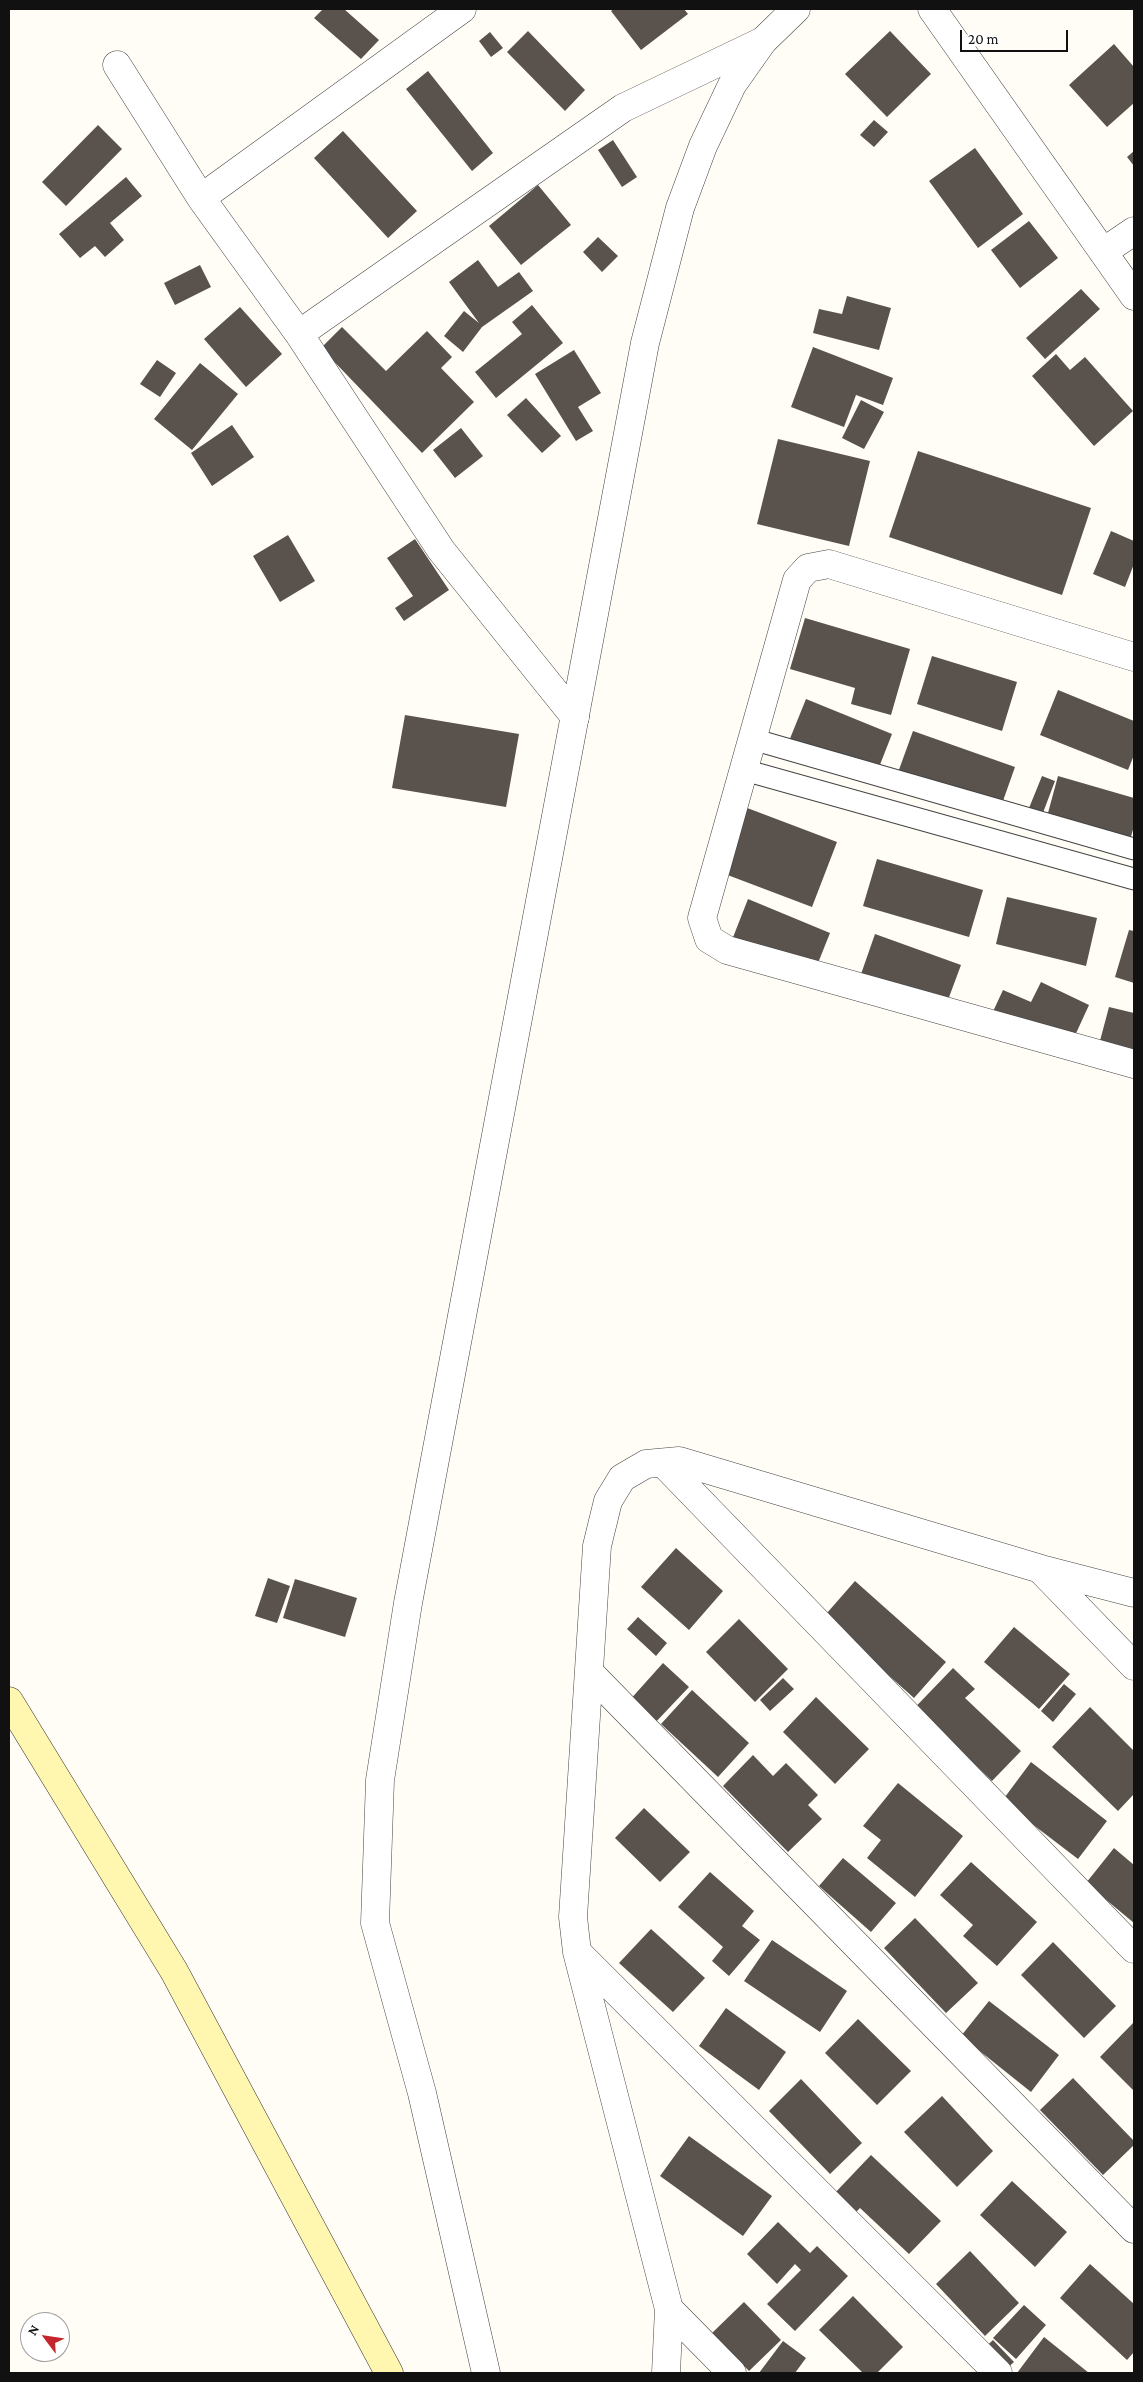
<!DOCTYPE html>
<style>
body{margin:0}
#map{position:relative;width:1143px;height:2382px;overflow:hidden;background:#fffdf5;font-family:"Crimson Pro",serif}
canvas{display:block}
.frame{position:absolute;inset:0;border:10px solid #111;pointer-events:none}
.north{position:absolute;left:20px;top:2312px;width:50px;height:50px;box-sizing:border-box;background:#fff;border:1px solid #a0a0a0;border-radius:50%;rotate:301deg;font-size:14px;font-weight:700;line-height:20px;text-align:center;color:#111}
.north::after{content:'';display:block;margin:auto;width:18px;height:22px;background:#c4262e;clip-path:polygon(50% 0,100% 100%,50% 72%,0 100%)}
.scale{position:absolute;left:960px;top:30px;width:108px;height:22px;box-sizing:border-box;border:2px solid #111;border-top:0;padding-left:6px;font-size:15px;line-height:18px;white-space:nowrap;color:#111;-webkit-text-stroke:4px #fff;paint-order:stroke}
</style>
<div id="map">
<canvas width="1143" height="2382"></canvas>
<div class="frame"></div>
<div class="north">N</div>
<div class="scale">20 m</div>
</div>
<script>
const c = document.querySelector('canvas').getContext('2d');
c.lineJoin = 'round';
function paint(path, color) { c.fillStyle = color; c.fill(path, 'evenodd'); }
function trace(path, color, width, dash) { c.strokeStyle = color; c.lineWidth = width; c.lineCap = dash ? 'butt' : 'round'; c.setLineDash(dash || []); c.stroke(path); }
const building = new Path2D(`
 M323,9H344L379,40L361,59L314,18Z
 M614,9H684L688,14L641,50L611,11Z
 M528,31L585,90L565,111L507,52Z
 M890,31L931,74L887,117L845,74Z
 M490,32L503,48L491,57L479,41Z
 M1114,44L1134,67V103L1107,127L1069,85Z
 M428,71L493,153L472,171L406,89Z
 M874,120L888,132L874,147L860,135Z
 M98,125L122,149L66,206L42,182Z
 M343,131L417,211L388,238L314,158Z
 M613,140L637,177L622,187L598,150Z
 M975,148L1023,214L978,248L929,181Z
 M1134,151V166L1127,157Z
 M126,177L142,196L110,223L124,240L105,257L95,246L80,258L59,234Z
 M538,185L571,225L521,265L489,226Z
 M1029,221L1058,258L1020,288L991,250Z
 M598,237L618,256L602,272L583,252Z
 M478,260L498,287L519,272L533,291L482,327L463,352L444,336L464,311L479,323L449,282Z
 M200,265L211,287L175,305L164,283Z
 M1081,289L1100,309L1045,359L1026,338Z
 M847,296L891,308L879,350L813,333L819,309L842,314Z
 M532,305L563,343L496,398L475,372L522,334L512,322Z
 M240,307L282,354L246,387L204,339Z
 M342,327L386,371L427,331L452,357L441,368L474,402L422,453L321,348Z
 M813,347L893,378L883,405L856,395L844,427L791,407Z
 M574,350L601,393L578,407L593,431L576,441L535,374Z
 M1056,354L1070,370L1085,357L1133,411L1094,446L1032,376Z
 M157,360L176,373L160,397L140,384Z
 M200,363L238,394L192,450L154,419Z
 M526,398L561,436L542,453L507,415Z
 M861,400L884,412L864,449L842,438Z
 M232,425L254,457L212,486L191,453Z
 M461,428L483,456L455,478L433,450Z
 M778,439L870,461L849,546L757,524Z
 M918,451L1091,508L1062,595L889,537Z
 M1111,531L1134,541V564L1125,587L1093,574Z
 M288,535L315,581L280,602L253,556Z
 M415,539L449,590L404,621L395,608L413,596L387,558Z
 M805,618L910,649L891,715L851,704L855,688L790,669Z
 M932,656L1017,682L1002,731L917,704Z
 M1058,690L1134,721V755L1128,770L1040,735Z
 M806,699L892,734L874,780L787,746Z
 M405,715L519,734L506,807L392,788Z
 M913,731L1015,767L998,815L896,778Z
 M1042,776L1055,781L1041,818L1027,813Z
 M1058,776L1134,798V826L1128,847L1045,824Z
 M742,806L837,842L812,907L717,871Z
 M877,859L983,890L969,937L863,906Z
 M1007,897L1097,918L1086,966L996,944Z
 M748,899L830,933L812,978L730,945Z
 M1129,930L1134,931V983L1115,977Z
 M875,934L961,965L945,1008L860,977Z
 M1041,982L1089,1005L1067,1053L990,1018L1003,990L1031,1002Z
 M1109,1007L1134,1013V1062L1097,1052Z
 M676,1548L723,1591L689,1630L641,1587Z
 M268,1578L290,1586L277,1623L255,1616Z
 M295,1579L357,1598L345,1637L283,1618Z
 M855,1581L946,1662L914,1698L859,1649L813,1629Z
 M638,1617L667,1643L656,1656L627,1629Z
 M739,1619L788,1669L755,1702L706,1652Z
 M1014,1627L1070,1674L1039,1709L984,1662Z
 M663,1663L689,1687L653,1725L628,1702Z
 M953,1668L975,1689L965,1698L1021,1751L992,1781L942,1733L901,1722Z
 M783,1678L794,1689L770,1711L760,1700Z
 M1064,1684L1076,1694L1053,1722L1041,1711Z
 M692,1690L749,1743L718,1777L661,1724Z
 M816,1697L869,1749L835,1784L783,1732Z
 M1090,1707L1134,1751V1794L1118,1811L1052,1747Z
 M753,1755L773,1776L786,1763L818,1795L808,1805L822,1819L788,1852L723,1786Z
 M1031,1762L1107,1821L1078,1859L1002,1801Z
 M898,1783L963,1836L915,1897L867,1858L881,1840L863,1826Z
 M644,1808L690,1852L660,1882L615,1838Z
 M1114,1848L1134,1865V1923L1086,1883Z
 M843,1858L896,1903L871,1932L819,1886Z
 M971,1862L1037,1922L997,1966L963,1936L973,1925L940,1895Z
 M710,1872L754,1911L742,1926L760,1940L729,1976L712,1961L723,1947L678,1907Z
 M915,1918L978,1983L946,2013L884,1948Z
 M651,1929L705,1978L673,2012L619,1963Z
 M772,1940L847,1991L820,2032L744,1981Z
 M1053,1942L1116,2006L1084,2038L1021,1975Z
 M989,2001L1059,2055L1031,2092L961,2036Z
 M726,2008L786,2052L759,2090L699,2046Z
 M858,2019L911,2071L877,2105L825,2053Z
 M1134,2022V2091L1100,2057Z
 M1073,2078L1134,2141V2145L1103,2175L1040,2110Z
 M801,2079L862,2143L830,2174L769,2111Z
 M942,2096L993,2151L957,2187L904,2132Z
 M689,2136L772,2196L743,2236L660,2176Z
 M871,2155L941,2221L909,2254L860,2208L853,2215L833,2195Z
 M1012,2181L1067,2232L1035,2267L980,2215Z
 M778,2222L810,2253L817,2246L848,2276L795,2331L767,2304L801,2270L795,2264L777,2284L747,2254Z
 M970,2251L1019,2303L985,2336L936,2284Z
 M1090,2264L1134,2304V2352L1127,2360L1060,2298Z
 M853,2296L903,2347L877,2373H863L819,2330Z
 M744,2302L781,2340L749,2371L712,2333Z
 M1024,2305L1046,2325L1016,2359L993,2338Z
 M1044,2337L1089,2373H1017Z
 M993,2340L1014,2362L1002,2373L976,2356Z
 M783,2341L806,2358L795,2373H759Z`);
const service = new Path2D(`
 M752,739L1134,849
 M744,770L1134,879`);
const minor = new Path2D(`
 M932,9L1134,296
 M117,65L201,198L299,334L441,550L575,717
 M201,198L462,9
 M1103,252L1134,231
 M299,334L623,108L763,41
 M1134,657L829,564L808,568L797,580L702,918L709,939L727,950L1134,1064
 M663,1463L1134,1949
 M1041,1570L1134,1666
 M589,1672L1134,2229
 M578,1953L998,2373
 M669,2309L732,2373
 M666,2373L669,2309L577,1952L573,1917L597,1546L608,1501L622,1478L646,1464L679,1461L1041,1569L1134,1593`);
const tertiary = new Path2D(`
 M486,2373L422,2093L375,1923L380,1780L408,1603L645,343L680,208L703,146L732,85L763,41L796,9`);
const secondary = new Path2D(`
 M9,1701L174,1971L389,2373`);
paint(building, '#5a524d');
trace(service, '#444', 23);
trace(minor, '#444', 29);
trace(tertiary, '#444', 29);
trace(secondary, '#333', 29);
trace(service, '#fff', 21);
trace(minor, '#fff', 28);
trace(tertiary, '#fff', 28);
trace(secondary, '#fff6b0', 28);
</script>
